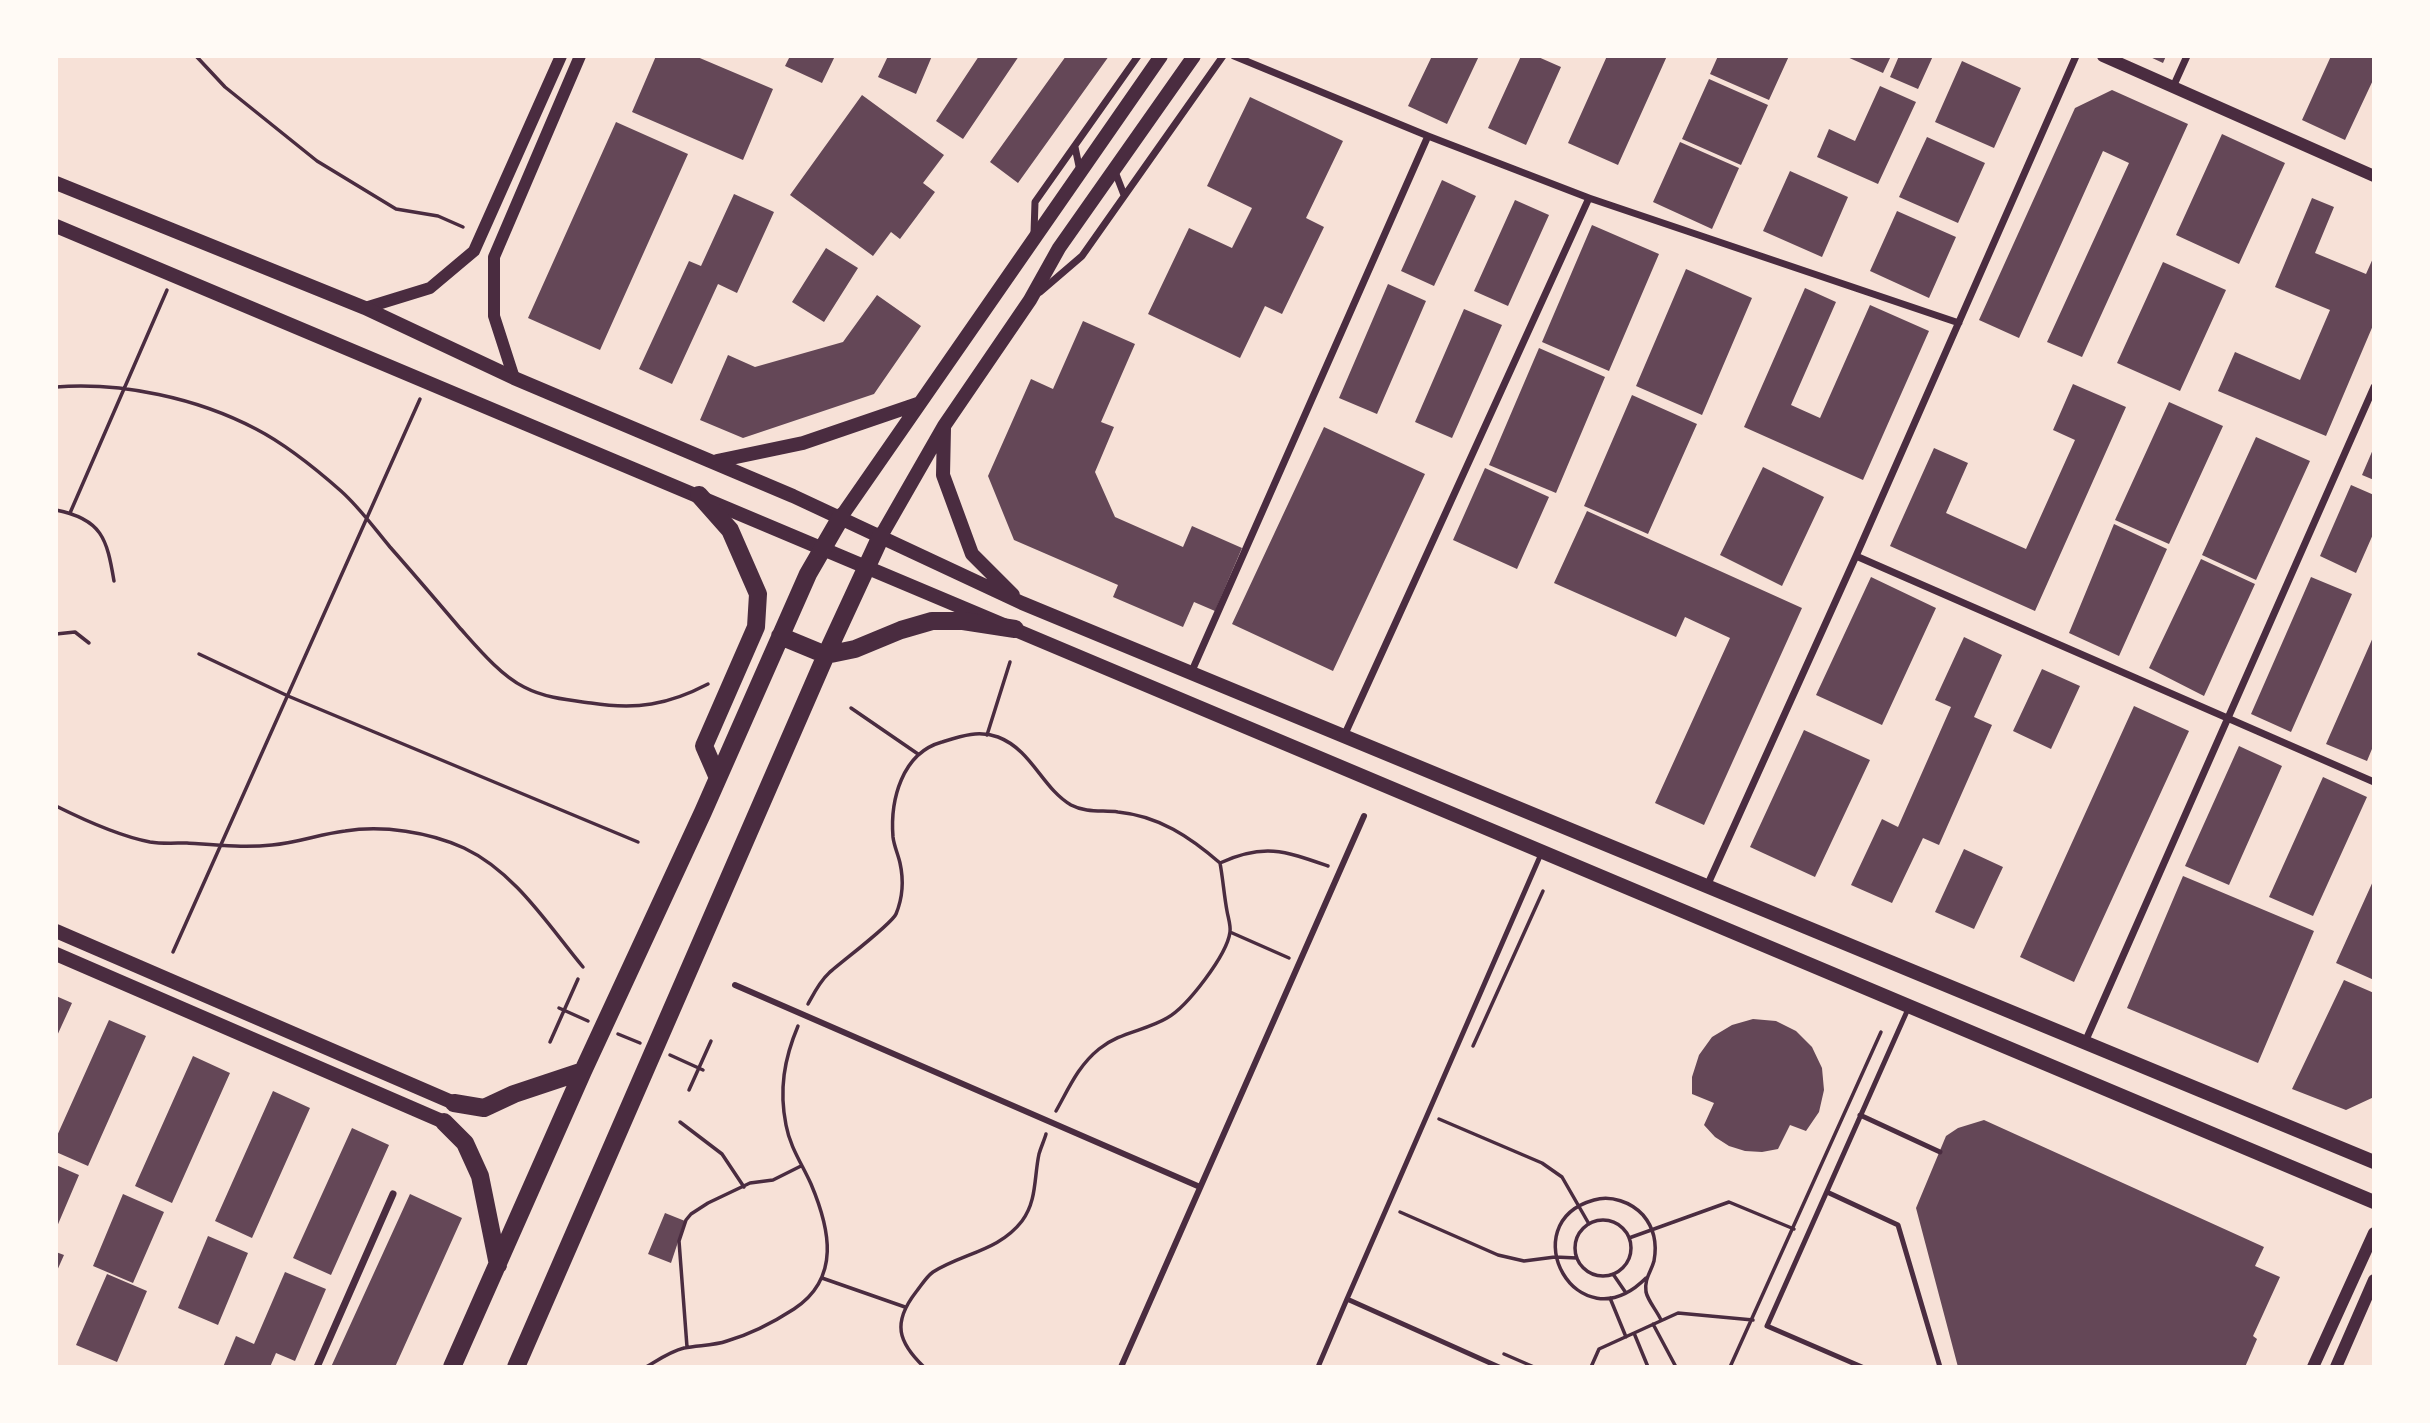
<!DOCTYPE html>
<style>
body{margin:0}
#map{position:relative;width:2430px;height:1423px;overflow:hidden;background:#f7e1d7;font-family:"Archivo Narrow",sans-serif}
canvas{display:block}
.frame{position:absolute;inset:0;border:58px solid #fffaf5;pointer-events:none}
</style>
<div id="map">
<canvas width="2430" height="1423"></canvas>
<div class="frame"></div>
</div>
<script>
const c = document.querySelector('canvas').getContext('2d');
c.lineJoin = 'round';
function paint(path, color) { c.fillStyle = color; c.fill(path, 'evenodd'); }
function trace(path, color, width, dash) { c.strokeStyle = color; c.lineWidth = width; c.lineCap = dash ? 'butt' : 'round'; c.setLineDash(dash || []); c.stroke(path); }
const building = new Path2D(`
 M656,56H695L773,89L743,160L632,112Z
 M790,56H835L822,83L785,66Z
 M888,56H932L916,94L878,77Z
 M979,56H1019L963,139L936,121Z
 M1066,56H1109L1018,183L990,162Z
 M1432,56H1479L1447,124L1408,106Z
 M1521,56H1536L1561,67L1526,145L1488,128Z
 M1607,56H1667L1618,165L1568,143Z
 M1718,56H1789L1769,100L1710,74Z
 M1845,56H1891L1883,73Z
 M1899,56H1933L1918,89L1890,77Z
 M2148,56H2166L2163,63Z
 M2331,56H2374V78L2345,140L2302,120Z
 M1962,61L2021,88L1994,148L1935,122Z
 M1709,79L1768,105L1741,165L1682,139Z
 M1880,86L1916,102L1878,184L1817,157L1829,129L1855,141Z
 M2112,90L2188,124L2082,357L2047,342L2129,163L2103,151L2019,338L1979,320L2075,108Z
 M862,95L944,155L923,183L935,192L900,239L891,232L873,256L790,195Z
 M1250,97L1343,141L1306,218L1324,227L1282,314L1265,306L1240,358L1148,314L1189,228L1232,248L1252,208L1207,186Z
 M616,122L688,154L600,350L528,318Z
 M2222,134L2285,163L2239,264L2176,235Z
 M1927,137L1985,163L1958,223L1899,197Z
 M1680,142L1739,168L1712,229L1653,202Z
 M1790,171L1848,197L1822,257L1763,231Z
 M1442,180L1476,196L1434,286L1401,271Z
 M734,194L774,212L737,293L718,284L672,384L639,369L689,261L701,266Z
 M2312,198L2334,207L2315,253L2366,274L2374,256V323L2326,436L2218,391L2235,352L2300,380L2330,310L2275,287Z
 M1515,200L1549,215L1508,306L1474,291Z
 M1897,211L1956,237L1929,298L1870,271Z
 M1592,225L1659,254L1609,371L1542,342Z
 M826,248L858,268L824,322L792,302Z
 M2163,262L2226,290L2180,391L2117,363Z
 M1686,269L1752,298L1702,415L1636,386Z
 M1388,284L1426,301L1377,414L1339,398Z
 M1805,288L1836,302L1791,405L1820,418L1870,305L1929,331L1863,480L1744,427Z
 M877,295L921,326L874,394L743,438L700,420L728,355L755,367L843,342Z
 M1464,309L1502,325L1452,438L1415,422Z
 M1083,321L1135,344L1101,422L1114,427L1095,472L1115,517L1183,547L1192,526L1242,548L1215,611L1194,602L1183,627L1113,597L1118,585L1014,540L988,476L1031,379L1053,389Z
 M1539,348L1605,377L1556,493L1489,465Z
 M2073,384L2126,407L2035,611L1890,546L1934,448L1968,463L1946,513L2026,549L2075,440L2053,430Z
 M1632,395L1697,424L1648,534L1584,506Z
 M2169,402L2223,426L2169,544L2115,520Z
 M1324,427L1425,474L1333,671L1232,624Z
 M2256,437L2310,461L2256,580L2202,555Z
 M2374,447V480L2362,475Z
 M1763,467L1824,497L1782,586L1720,555Z
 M1485,468L1549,497L1517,569L1453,540Z
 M2351,485L2374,495V532L2356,573L2320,556Z
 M1587,511L1802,608L1704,825L1655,803L1730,638L1685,617L1676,637L1554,583Z
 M2114,524L2167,549L2119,656L2069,633Z
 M2201,559L2255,584L2204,696L2149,668Z
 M1871,577L1936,608L1882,725L1816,695Z
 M2311,577L2352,594L2291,732L2251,714Z
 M2374,635V744L2367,761L2326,744Z
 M1964,637L2002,655L1974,717L1992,725L1939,845L1923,838L1892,903L1851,885L1882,819L1898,827L1951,707L1935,700Z
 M2042,669L2080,686L2051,749L2013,731Z
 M2134,706L2189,731L2074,982L2020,957Z
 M1804,730L1870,760L1815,877L1750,847Z
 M2239,746L2282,766L2229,885L2185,866Z
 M2323,777L2367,797L2313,916L2269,897Z
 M1964,849L2003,867L1974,929L1935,912Z
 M2183,876L2314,931L2258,1063L2127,1008Z
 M2374,879V980L2336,963Z
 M2344,980L2374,993V1097L2346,1110L2292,1089Z
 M56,996L72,1003L56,1038Z
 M1753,1019L1776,1021L1796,1031L1812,1047L1822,1068L1824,1090L1819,1112L1806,1131L1790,1125L1778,1149L1762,1152L1745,1151L1729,1146L1715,1137L1704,1125L1714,1103L1692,1094V1077L1699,1055L1712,1037L1732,1025Z
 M109,1020L146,1036L88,1166L56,1152V1138Z
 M193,1056L230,1073L172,1203L135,1186Z
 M273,1091L310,1108L252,1238L215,1221Z
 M1984,1120L2264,1247L2255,1266L2280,1277L2253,1336L2257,1339L2245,1367H1958L1916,1208L1946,1136L1958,1128Z
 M352,1128L389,1145L331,1275L293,1258Z
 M56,1165L79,1175L56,1229Z
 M123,1194L164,1212L133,1283L93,1266Z
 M410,1194L462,1218L395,1367H331Z
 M665,1213L685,1221L671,1263L648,1254Z
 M208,1236L248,1253L218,1325L178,1308Z
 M56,1252L64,1255L56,1273Z
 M285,1272L326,1289L295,1361L276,1353L270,1367H223L236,1336L254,1344Z
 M107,1274L147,1291L117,1362L76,1345Z`);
const path = new Path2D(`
 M196,56L225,87L317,161L396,209L438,216L463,227
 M56,387C122,382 197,398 256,429C287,445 315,468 341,491C360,508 374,528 390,547C413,573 436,600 459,627C477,647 500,675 524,687C545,698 568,700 591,703C636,710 668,705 708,684
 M56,510C102,519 107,539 114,581
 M70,513L167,290
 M56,634L75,632L89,643
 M199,654L288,696L638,842
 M851,708L918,754
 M987,735L1010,662
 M56,806C84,820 119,836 150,842C162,844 175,843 187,843C215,845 244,848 272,845C297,843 320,834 345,831C383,825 429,832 464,848C515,872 548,925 583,967
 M1220,863C1264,843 1285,851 1328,866
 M1230,932L1289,958
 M173,952L420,399
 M808,1004C814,993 820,981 829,973C841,962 892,924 896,914C903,897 904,881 900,863C898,854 894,846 893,837C890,800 902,753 942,742C961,736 978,730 998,737C1032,750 1042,788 1071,805C1086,813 1102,810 1118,812C1159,816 1190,837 1220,863C1223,879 1224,895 1227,911C1228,917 1231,926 1230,932C1227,955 1187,1007 1167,1018C1145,1031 1120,1032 1099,1049C1078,1066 1069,1088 1056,1111
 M559,1008L588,1021
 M618,1034L640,1043
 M550,1042L578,979
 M1473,1046L1543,891
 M670,1055L703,1070
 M689,1090L711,1041
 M1439,1119L1542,1163L1562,1177L1589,1224
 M680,1122L722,1154L744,1187
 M1400,1212L1498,1255L1524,1261L1555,1257L1577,1258
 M1575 1248a28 28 0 1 1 56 0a28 28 0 1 1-56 0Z
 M1629,1238L1729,1202L1794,1229
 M1613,1274L1626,1293
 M822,1278L905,1307
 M1646,1278C1577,1347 1511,1223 1594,1200C1611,1195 1631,1202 1643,1215C1654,1228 1657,1245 1654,1261C1651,1272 1644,1279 1646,1292C1648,1301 1657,1311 1661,1320
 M1610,1298L1626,1337
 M1653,1324L1676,1367
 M1634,1333L1648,1367
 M687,1347L679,1241L686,1220L691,1214L708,1203L750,1183L773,1180L801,1166
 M1504,1354L1534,1367
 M646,1367C658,1360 671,1351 684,1348C698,1345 713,1346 727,1341C751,1334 774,1322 794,1309C841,1278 830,1229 811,1184C802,1164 790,1147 786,1125C779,1090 784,1059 798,1026
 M924,1367C898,1342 892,1323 916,1292C921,1286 926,1277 933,1272C963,1253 999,1251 1022,1221C1037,1201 1034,1177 1039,1154C1041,1147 1044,1141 1046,1134
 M1591,1367L1599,1349L1678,1313L1753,1320
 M1730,1367L1881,1032`);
const service = new Path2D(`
 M1860,1115L1940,1152
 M1827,1192L1898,1225L1940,1367
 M1318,1367L1347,1299
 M1499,1367L1347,1299L1541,854
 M1862,1367L1767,1326L1908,1009`);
const pedestrian = new Path2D(`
 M735,985L1200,1187
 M1121,1367L1364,816`);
const minor = new Path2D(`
 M1234,56L1428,136L1589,198L1344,736
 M2173,87L2187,56
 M1075,147L1080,171
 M1114,169L1124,195
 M1589,198L1959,323
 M1034,233L1035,202L1138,56
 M1040,292L1082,256L1223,56
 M1856,556L2374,782
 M1191,673L1428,136
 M1707,886L1856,556L2076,56
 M2085,1042L2374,387
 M317,1367L393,1194`);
const tertiary = new Path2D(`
 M2103,56L2374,176
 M365,308L430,288L474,251L561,56
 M514,378L494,316V257L580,56
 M2313,1367L2374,1233
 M2336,1367L2374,1280`);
const secondary = new Path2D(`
 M56,183L365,308L514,378L793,496L1022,603L2374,1162
 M56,226L2374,1202
 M944,428L943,475L972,554L1013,595
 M717,461L803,443L920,403
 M841,517L1161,56
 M881,536L944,426L1030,300L1059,248L1194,56
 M56,931L454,1103
 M56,954L444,1122`);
const primary = new Path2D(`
 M699,495L730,530L758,594L756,627L704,746L718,778
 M780,636L826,655L855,649L901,630L932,621H963L1015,629
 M454,1103L484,1108L514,1094L583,1071
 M444,1122L465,1143L480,1176L498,1265
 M452,1367L583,1071L703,812L808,574L841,517
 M516,1367L826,655L881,536`);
paint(building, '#644757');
trace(path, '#4a2c40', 3.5);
trace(service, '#4a2c40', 5);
trace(pedestrian, '#4a2c40', 6);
trace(minor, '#4a2c40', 7);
trace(tertiary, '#4a2c40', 12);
trace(secondary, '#4a2c40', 14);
trace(primary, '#4a2c40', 18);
</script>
